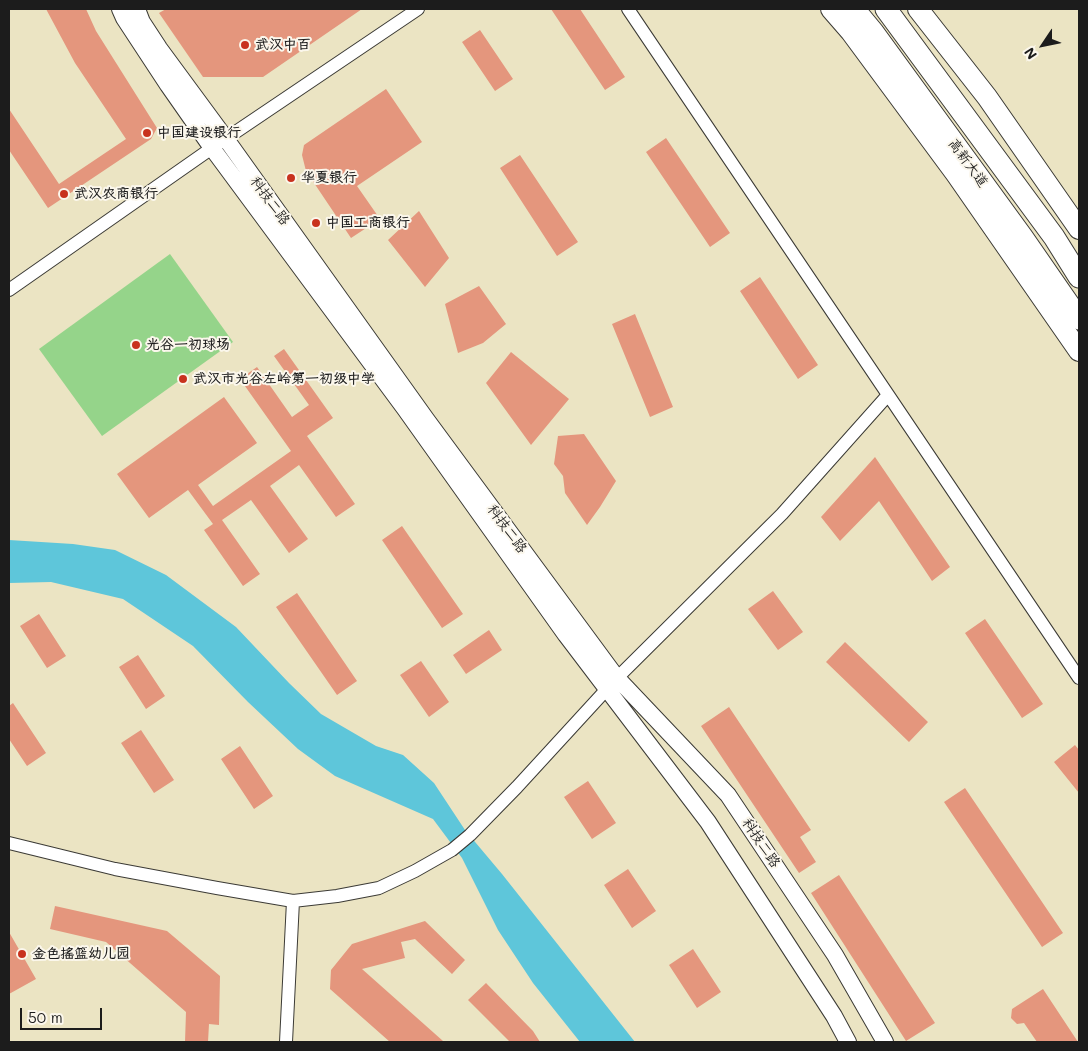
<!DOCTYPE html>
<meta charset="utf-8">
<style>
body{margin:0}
#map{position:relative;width:1088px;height:1051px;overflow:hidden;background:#ebe4c3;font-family:Mali,sans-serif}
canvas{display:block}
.frame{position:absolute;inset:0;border:10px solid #1c1c1c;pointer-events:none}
.north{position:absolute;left:1018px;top:20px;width:50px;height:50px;-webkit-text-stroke:4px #fbf7ec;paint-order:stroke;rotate:236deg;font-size:14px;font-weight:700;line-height:20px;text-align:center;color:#1c1c1c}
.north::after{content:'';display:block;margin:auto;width:18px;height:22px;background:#1c1c1c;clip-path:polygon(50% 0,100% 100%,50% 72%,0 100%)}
.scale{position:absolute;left:20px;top:1008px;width:82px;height:22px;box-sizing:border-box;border:2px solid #1c1c1c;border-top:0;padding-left:6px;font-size:15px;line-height:18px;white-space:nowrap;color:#1c1c1c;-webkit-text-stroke:4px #fbf7ec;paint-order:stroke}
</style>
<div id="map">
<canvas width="1088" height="1051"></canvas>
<div class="frame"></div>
<div class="north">N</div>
<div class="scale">50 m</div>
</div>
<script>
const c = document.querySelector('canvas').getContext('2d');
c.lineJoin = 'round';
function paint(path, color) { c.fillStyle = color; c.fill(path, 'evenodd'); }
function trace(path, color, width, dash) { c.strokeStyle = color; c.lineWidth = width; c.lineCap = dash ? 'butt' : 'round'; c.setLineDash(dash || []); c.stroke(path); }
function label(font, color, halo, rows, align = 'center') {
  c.font = font + ' Mali,"LXGW WenKai TC",sans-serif'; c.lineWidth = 4; c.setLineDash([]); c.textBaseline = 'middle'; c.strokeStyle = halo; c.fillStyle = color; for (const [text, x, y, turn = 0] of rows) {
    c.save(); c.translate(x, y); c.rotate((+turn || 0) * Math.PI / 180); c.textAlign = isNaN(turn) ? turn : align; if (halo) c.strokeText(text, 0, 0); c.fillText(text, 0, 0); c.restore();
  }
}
const green = new Path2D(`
 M170,254L233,342L102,436L39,349Z`);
const water = new Path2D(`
 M9,540L73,544L115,550L166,575L236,627L289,683L321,714L376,746L403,755L434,783L465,830L502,874L635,1042H580L533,983L498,930L462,858L433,819L335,776L298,749L248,702L193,646L123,599L51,582L9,583Z`);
const building = new Path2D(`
 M46,9H86L96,31L157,128L151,139L48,208L9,150V109L59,184L126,139L75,63Z
 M166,9H362L263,77H203L159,13Z
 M551,9H580L625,77L605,90Z
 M480,30L513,79L495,91L462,42Z
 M386,89L422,142L357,186L380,219L351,238L306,171L302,155L304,145Z
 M666,138L730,233L710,247L646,152Z
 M520,155L578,242L557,256L500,168Z
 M419,211L449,258L425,287L388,240Z
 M760,277L818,365L798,379L740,291Z
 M479,286L506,324L483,343L458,353L445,304Z
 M635,314L673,407L650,417L612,324Z
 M284,349L333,418L307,436L355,504L336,517L299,465L270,486L308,539L289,553L251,500L222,520L260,574L243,586L204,530L213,524L188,490L149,518L117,474L224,397L257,443L198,485L213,506L291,451L240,379L257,367L292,417L309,405L274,356Z
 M511,352L569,399L531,445L486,383Z
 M584,434L616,481L600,507L587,525L565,493L563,476L554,464L558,436Z
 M875,457L950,567L932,581L879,501L840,541L821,517Z
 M402,526L463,614L442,628L382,540Z
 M773,591L803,632L778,650L748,609Z
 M297,593L357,681L337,695L276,607Z
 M39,614L66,656L47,668L20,626Z
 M985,619L1043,704L1022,718L965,633Z
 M489,630L502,650L466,674L453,655Z
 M845,642L928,722L909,742L826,662Z
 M138,655L165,696L146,709L119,667Z
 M421,661L449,702L429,717L400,675Z
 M13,703L46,753L27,766L9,739V706Z
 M729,707L811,830L800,837L816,862L799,873L701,726Z
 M141,730L174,780L154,793L121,743Z
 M1075,745L1079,750V793L1054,762Z
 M240,746L273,796L254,809L221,759Z
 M588,781L616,823L592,839L564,797Z
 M965,788L1063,933L1042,947L944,802Z
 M628,869L656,911L632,928L604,885Z
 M839,875L935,1023L906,1041L811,893Z
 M55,906L167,931L220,976L219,1025L209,1024L208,1042H185L186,1012L106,942L50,929Z
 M425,921L465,960L452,974L415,939L401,942L405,958L362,969L443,1041L442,1042H390L330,989L331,970L352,944Z
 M9,932L36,979L9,994Z
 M693,949L721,992L697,1008L669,965Z
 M486,983L533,1031L540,1042H510L468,1000Z
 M1043,989L1078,1042H1037L1024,1023L1017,1024L1011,1018L1012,1009Z`);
const minor = new Path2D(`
 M628,9L1079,678
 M9,290L212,148L418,9
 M9,843L115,869L217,888L293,901L337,896L379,888L415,871L452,850L470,835L517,787L617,678L782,514L888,395
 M286,1042L293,901`);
const tertiary = new Path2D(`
 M120,9L124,18L168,85L212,148L405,409L566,635L708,822L834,1016L848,1042
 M137,9L142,22L159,48L226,139L426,419L617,678L728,795L835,955L885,1042`);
const primary = new Path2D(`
 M831,9L851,32L956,174L1079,351
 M918,9L987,97L1079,229`);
const trunk = new Path2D(`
 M854,9L873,32L1023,238L1079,319
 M886,9L1054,237L1079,277`);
const markers = [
 [245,45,5,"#c8321e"],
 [147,133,5,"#c8321e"],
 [291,178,5,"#c8321e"],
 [64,194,5,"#c8321e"],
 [316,223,5,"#c8321e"],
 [136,345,5,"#c8321e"],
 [183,379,5,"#c8321e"],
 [22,954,5,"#c8321e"]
];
const poiNames = [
 ["武汉中百",255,45],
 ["中国建设银行",157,133],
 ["华夏银行",301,178],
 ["武汉农商银行",74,194],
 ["中国工商银行",326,223],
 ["光谷一初球场",146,345],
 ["武汉市光谷左岭第一初级中学",193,379],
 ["金色摇篮幼儿园",32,954]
];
const streetNames = [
 ["高新大道",968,163,54],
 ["科技二路",270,201,54],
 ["科技二路",507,529,54],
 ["科技二路",761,843,56]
];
paint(green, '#95d48a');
paint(water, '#5ec6da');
paint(building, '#e4967d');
trace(minor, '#3b3a35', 14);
trace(tertiary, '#3b3a35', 18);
trace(primary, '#3b3a35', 22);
trace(trunk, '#3b3a35', 23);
trace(minor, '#fff', 12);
trace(tertiary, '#fff', 16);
trace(primary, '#fff', 20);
trace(trunk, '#fff', 21);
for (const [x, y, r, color] of markers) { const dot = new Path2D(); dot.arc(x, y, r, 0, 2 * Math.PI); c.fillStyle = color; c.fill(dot); trace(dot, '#fbf7ec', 2); }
label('bold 14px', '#1c1c1c', '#fbf7ec', poiNames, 'left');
label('14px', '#1c1c1c', '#fbf7ec', streetNames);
</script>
